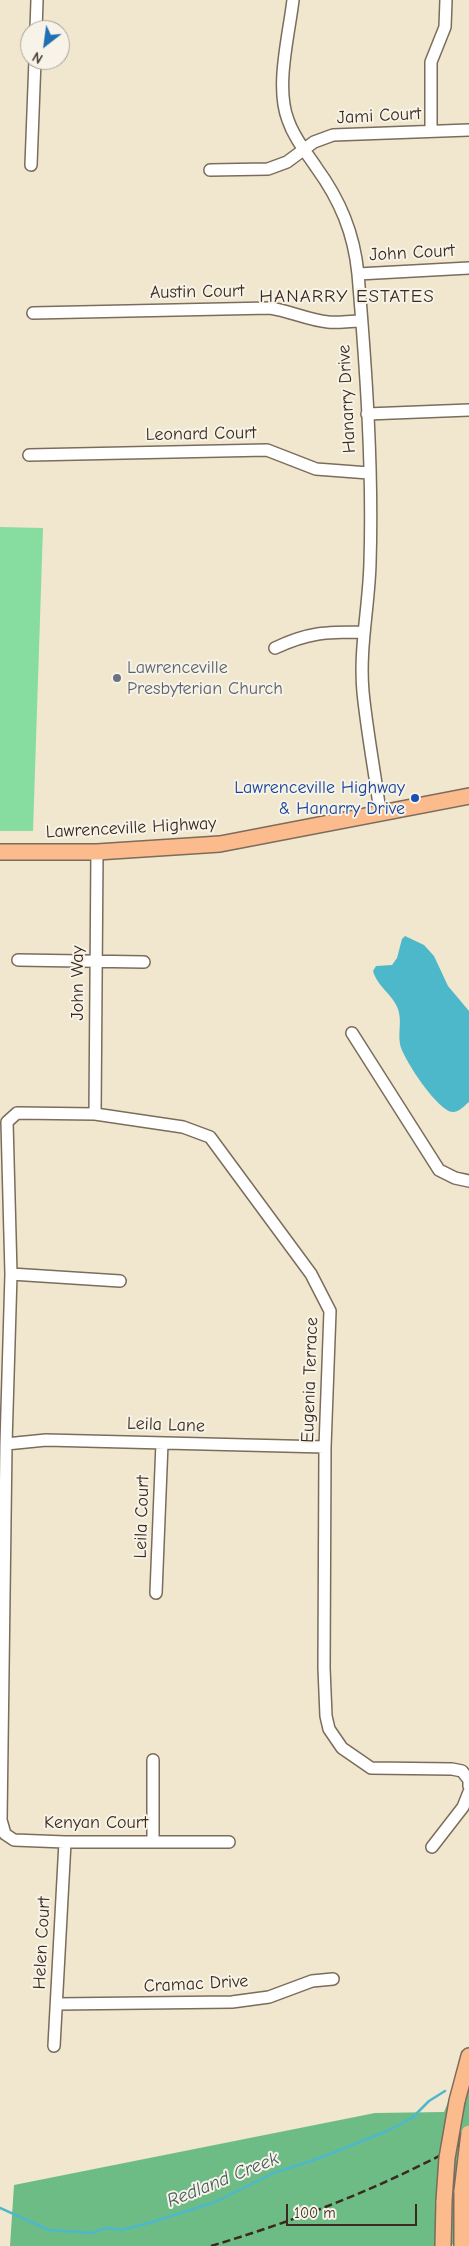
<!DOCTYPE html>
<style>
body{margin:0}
#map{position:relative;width:469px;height:2246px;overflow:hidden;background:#f1e7ce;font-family:"Comic Neue",sans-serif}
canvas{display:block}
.north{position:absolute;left:20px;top:20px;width:50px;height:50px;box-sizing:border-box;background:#f7f3e8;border:1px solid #aca397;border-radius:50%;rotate:210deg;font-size:14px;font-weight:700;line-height:20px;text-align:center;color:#3b2a1e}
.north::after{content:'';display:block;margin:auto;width:18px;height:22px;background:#1f6fb2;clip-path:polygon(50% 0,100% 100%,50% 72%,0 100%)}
.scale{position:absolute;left:286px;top:2204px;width:131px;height:22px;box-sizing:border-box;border:2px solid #3b2a1e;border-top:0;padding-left:6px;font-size:15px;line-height:18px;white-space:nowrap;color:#3b2a1e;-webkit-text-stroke:4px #f7f3e8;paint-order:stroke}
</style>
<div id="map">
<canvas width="469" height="2246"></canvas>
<div class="north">N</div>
<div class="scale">100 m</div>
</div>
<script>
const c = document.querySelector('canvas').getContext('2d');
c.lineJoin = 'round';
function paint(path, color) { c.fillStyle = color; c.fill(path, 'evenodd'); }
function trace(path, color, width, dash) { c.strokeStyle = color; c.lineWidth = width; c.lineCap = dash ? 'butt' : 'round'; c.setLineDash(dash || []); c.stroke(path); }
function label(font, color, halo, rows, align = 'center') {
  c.font = font + ' "Comic Neue",sans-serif'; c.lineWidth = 4; c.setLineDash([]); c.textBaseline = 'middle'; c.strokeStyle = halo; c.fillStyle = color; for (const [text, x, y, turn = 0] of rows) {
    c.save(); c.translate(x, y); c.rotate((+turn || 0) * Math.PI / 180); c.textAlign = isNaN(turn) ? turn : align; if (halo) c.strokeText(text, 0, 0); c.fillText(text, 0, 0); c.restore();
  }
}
const green = new Path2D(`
 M0,527L43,528L33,831H0Z`);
const forest = new Path2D(`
 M469,2071V2229L451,2246H10L14,2185L375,2113L444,2112L451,2095Z`);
const water = new Path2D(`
 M405,936L424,945L434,956L448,986L469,1011V1102C464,1106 459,1112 453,1112C438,1112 402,1057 400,1044C398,1032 402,1021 398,1009C393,995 377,986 373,971L376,966L392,965L397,958L402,939Z`);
const stream = new Path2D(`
 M0,2208L49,2230L92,2233L105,2228L121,2230L149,2223L215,2202L274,2173L320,2158L387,2131L412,2118L429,2101L445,2091`);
const minor = new Path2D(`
 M293,0C289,35 275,87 288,120C294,138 306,152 316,167C340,200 354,233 358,274C366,368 373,469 370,563C369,606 359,649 363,692C367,732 375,773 380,812
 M36,30L37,0
 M431,130V62L445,27L446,0
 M31,165L35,60
 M210,170L268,169L287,162L314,142L333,135L469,130
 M358,274L469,268
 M33,313L270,308C290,311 308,320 328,322C338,323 349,321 360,321
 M367,414L469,410
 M29,455L267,450L316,469L369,473
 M275,648C309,632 326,632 363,632
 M18,960L144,962
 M352,1033L439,1170L455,1178L469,1181
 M95,1114L97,852
 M11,1274L120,1281
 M6,1444L46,1440L325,1447
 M156,1593L162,1443
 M153,1841V1760
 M229,1842H65L14,1840L5,1834L1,1820L6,1444L11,1274L7,1122L17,1113L95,1114L183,1127L210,1137L311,1274L330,1311L325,1447L324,1668L326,1716L329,1729L342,1748L371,1768L452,1769L462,1771L469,1780V1786
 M432,1847L463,1807L469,1792
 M57,2004L232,2002L269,1997L312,1981L333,1979
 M54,2046L65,1842`);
const major = new Path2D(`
 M0,852H97L220,844L469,796
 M457,2101L469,2056
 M462,2191V2246
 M443,2246L444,2201`);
const rail = new Path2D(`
 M211,2246C301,2219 386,2186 469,2140`);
const majorBridge = new Path2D(`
 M462,2191L469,2133
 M444,2201L447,2158L457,2101`);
const markers = [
 [117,678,5,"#6b7280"],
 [415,798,5,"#1a4fb4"]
];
const streetNames = [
 ["Jami Court",379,116,-3],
 ["John Court",412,253,-3],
 ["Austin Court",197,292,-1],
 ["Hanarry Drive",347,399,-93],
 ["Leonard Court",201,434,-1],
 ["Lawrenceville Highway",131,828,-3],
 ["John Way",78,983,-90],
 ["Eugenia Terrace",310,1380,-88],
 ["Leila Lane",166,1425,2],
 ["Leila Court",142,1517,-88],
 ["Kenyan Court",96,1823],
 ["Helen Court",42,1943,-87],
 ["Cramac Drive",196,1984,-3]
];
const worshipNames = [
 ["Lawrenceville",127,668],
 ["Presbyterian Church",127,689]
];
const transitNames = [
 ["Lawrenceville Highway",405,788],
 ["& Hanarry Drive",405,809]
];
const neighbourhoodNames = [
 ["HANARRY ESTATES",347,297]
];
const waterNames = [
 ["Redland Creek",223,2180,-22]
];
paint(green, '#87dd9f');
paint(forest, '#6dbc86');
paint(water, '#4eb8cb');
trace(stream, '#4eb8cb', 2.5);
trace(minor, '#7b6c5c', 14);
trace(major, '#7b6c5c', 18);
trace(minor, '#fff', 11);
trace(major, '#fbbb8d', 15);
trace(rail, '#3b2a1e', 2.5, [8, 4]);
trace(majorBridge, '#7b6c5c', 18, []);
trace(majorBridge, '#fbbb8d', 15);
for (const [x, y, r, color] of markers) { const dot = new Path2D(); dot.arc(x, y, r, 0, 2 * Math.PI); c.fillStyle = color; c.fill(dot); trace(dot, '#f7f3e8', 2); }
label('18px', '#3b2a1e', '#f7f3e8', streetNames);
label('18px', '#5b616d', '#f7f3e8', worshipNames, 'left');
label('18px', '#164399', '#f7f3e8', transitNames, 'right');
c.letterSpacing = '1px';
label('19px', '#3b2a1e', '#f7f3e8', neighbourhoodNames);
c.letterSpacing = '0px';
label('italic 19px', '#425c5b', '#f7f3e8', waterNames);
</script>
